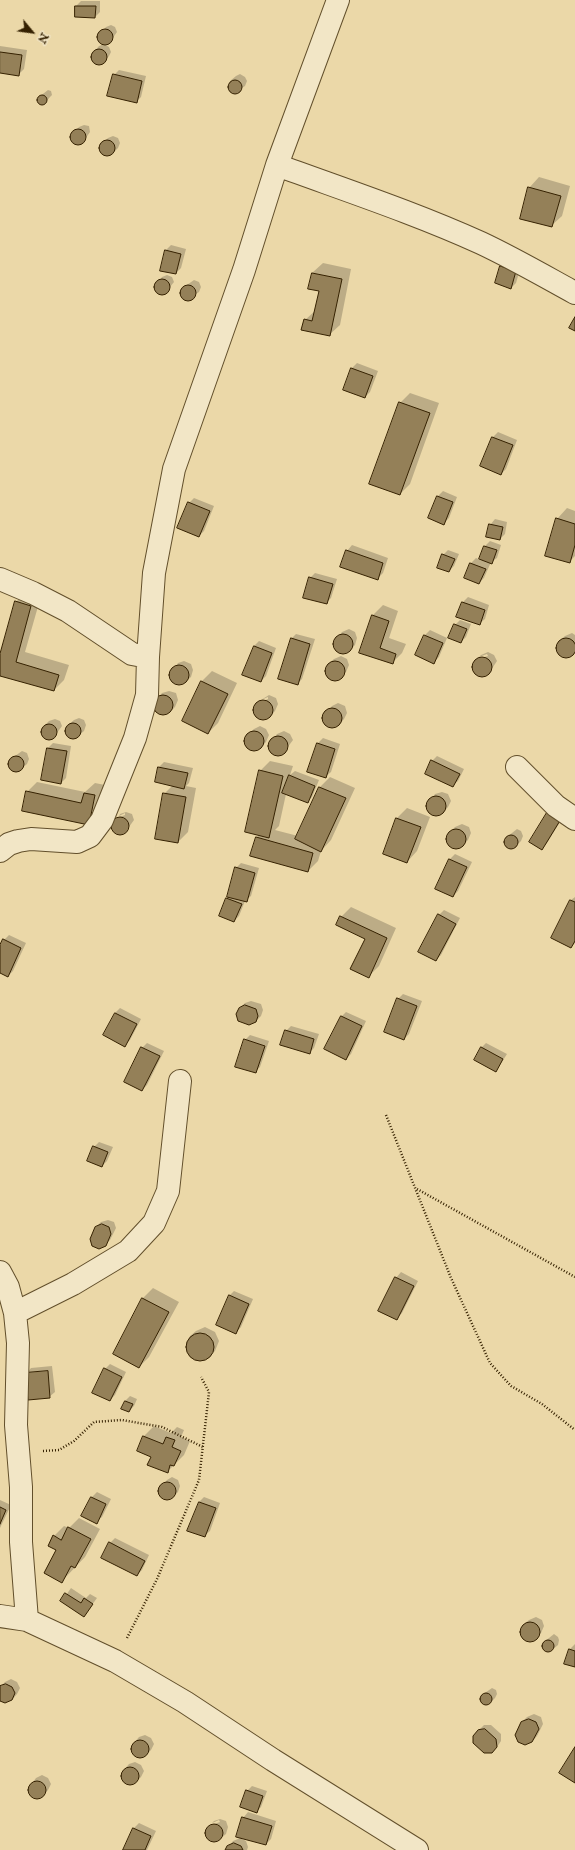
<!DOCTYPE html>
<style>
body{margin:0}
#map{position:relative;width:575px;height:1850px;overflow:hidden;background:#ebd8a8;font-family:"IM FELL Double Pica",serif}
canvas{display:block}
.north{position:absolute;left:12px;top:12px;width:40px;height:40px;-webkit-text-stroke:3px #f2e6c6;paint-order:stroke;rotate:119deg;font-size:11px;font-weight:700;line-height:16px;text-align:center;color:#352101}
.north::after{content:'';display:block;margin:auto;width:14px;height:18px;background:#352101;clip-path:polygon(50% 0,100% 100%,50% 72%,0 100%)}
</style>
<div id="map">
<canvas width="575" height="1850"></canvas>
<div class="north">N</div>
</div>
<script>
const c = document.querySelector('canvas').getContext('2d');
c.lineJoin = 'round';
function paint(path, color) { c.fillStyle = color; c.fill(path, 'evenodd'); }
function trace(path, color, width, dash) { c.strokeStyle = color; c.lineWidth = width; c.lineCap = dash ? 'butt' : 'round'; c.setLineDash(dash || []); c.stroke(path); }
const shadow = new Path2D(`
 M81,1H100V12L95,17L76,16V6Z
 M111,25L115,27L117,32L110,42L105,44L100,42L98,37L106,27Z
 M104,44L109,47L111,52L109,56L104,62L98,64L94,62L92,57L94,52L99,46Z
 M0,46L27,50L24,69L19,74L0,72Z
 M119,70L146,76L141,97L136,102L114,75Z
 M240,74L245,77L247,81L245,86L234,93L230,91L228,87L230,81L236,76Z
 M48,90L51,91L52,95L50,97L45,103L42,104L39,103V97Z
 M84,125L89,126L90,132L83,142L78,144L73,142L71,137L79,127Z
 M113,136L118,138L120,143L118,148L113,153L107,155L103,154L101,149L103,143L108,138Z
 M539,177L570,186L562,216L551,226L529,188Z
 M171,245L186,249L181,268L176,273L166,250Z
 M506,262L521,266L516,283L511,288L501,267Z
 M323,263L351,269L340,325L329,335L305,320L316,310L320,290L312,273Z
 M167,275L172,277L174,282L166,292L162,294L157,292L155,287L162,277Z
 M194,280L199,282L201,287L199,292L188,299L183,298L181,292L184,287Z
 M357,363L378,371L370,392L365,397L344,390L352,368Z
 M410,393L439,403L410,484L400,494V403Z
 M498,432L517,440L506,469L501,474L482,466L493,437Z
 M443,491L457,497L449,518L444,523L429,518L438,496Z
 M194,498L214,506L204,531L199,536L189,503Z
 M567,508L575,511V556L569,562L557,519Z
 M495,519L507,522L505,534L500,539L490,525Z
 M490,541L501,545L497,558L491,562L484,578L479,583L465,577L471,563L476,558L480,560L485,546Z
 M352,545L388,558L383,573L378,578L347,551Z
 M448,550L459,554L454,566L449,571L443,555Z
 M315,573L337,579L331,598L326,603L310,578Z
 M26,592L41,596L25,652L69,665L64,680L54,690L0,675V658L16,602Z
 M468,597L489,605L485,619L479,624L463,602Z
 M383,605L398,611L389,638L406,644L402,653L392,663L360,653L373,615Z
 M460,620L471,624L466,637L461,642L455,625Z
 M349,629L355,632L357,638L355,645L349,651L342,653L336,650L333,644L342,632Z
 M430,630L447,638L439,657L434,662L425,635Z
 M572,633L575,635V651L566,657L559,654L557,648L559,641L565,636Z
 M296,634L315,639L302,679L297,684L291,639Z
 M259,641L276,648L266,676L261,681L254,646Z
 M488,652L494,655L497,661L489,673L482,676L476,673L473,667L478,658V659L488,656L487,654L479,657L481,655Z
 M341,656L347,659L349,665L346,672L341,677L335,680L328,677L326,671L328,664L334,659Z
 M184,661L191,664L193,670L191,677L185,682L178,685L172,682L170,675L178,663Z
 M212,671L237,683L218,723L208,733L202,681Z
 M169,691L176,693L178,700L175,707L170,712L163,715L157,712L154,705L157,699L162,693Z
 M269,695L276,698L278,704L275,711L270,717L263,719L257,716L254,710L257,704L268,699V697L261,700Z
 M338,703L345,706L347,713L344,719L339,725L332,727L326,725L323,718L332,706Z
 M79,718L84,720L86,725L84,731L78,736L73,738L68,736L66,731L68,725L74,720Z
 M55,719L60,721L62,726L54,737L49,739L44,737L42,732L44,726L49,721Z
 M260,726L266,729L269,735L266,742L261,747L254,750L248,747L245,740L248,734L254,729Z
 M284,731L290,734L293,740L284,752L278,755L271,752L269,745L277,734Z
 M323,738L340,744L331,772L325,777L318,743Z
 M53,743L71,746L66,778L61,783L43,780L48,748Z
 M22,751L27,753L29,759L27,764L21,769L16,772L10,769L8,764L11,759Z
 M437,756L464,769L458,781L452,786L432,761Z
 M270,761L293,766L290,775L295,771L319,780L312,797L307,802L286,794L279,826L275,830L298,836L320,787L330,777L355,788L331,840L321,851L318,861L308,871L256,838L260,834V771Z
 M164,762L193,768L189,783L186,786L196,788L188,832L178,842L164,794L173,785L159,767Z
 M37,782L85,792L95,783L105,785L89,824L27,792Z
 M442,792L448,794L451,801L448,807L443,813L436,815L430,812L427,806L435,794Z
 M407,808L430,817L417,851L407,862L384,853L397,818Z
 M126,812L132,814L134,820L126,831L120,834L115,831L112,826L117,818L125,815V813L119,816L120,814Z
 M549,812L565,814L547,843L542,848Z
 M462,824L469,827L471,833L468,840L463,845L456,848L450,845L447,838L450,832L455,827Z
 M517,829L521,831L523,836L521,841L516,846L511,848L507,846L505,841L507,837Z
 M455,854L472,862L458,891L453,896L437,889L450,859Z
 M241,863L259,868L251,896L245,901L239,916L234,921L227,898L229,896L236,868Z
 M575,897V943L571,947L553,938L571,900Z
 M351,907L396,928L379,966L369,976L366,938L341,917Z
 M444,910L460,918L441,955L436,960L439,915Z
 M9,935L26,943L13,971L8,976L0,972V948L4,940Z
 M403,994L422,1001L409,1034L404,1039L398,999Z
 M251,1001L261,1004L263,1010L261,1016L255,1022L240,1008L245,1003Z
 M120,1008L141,1019L130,1040L125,1045L115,1013Z
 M346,1012L366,1021L351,1054L346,1059L341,1017Z
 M291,1026L319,1034L314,1048L309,1053L286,1031Z
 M250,1035L269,1041L260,1067L255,1072L245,1040Z
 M147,1043L164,1051L147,1085L142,1090V1048Z
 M486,1043L507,1054L496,1071L481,1048Z
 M99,1142L113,1147L107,1161L102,1166L94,1147Z
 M108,1220L114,1222L116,1228L110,1240L105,1245L96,1227L101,1222Z
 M401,1272L418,1281L402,1313L397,1318L396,1278Z
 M153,1288L179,1302L149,1357L139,1367L114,1354L143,1298Z
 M234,1291L253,1299L241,1327L236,1333L229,1296Z
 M205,1327L215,1332L219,1341L215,1351L209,1356L199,1360L190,1356L186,1346L190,1336L196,1331Z
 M110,1364L126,1372L115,1395L110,1400L105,1369Z
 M52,1366L55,1392L49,1397L26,1374L31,1368Z
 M130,1396L137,1399L134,1406L129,1411L125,1401Z
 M154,1426L171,1433L177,1427L184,1430L181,1437L190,1441L184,1455L167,1472L152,1456L144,1436Z
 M172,1477L178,1480L180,1486L178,1492L173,1497L166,1500L161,1497L158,1491L167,1480Z
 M97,1492L111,1499L102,1517L96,1522L83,1515L92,1497Z
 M204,1497L220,1503L210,1531L204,1536L199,1502Z
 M0,1500L11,1505L0,1528Z
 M79,1518L100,1529L85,1557L62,1581L54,1536L64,1526L69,1528Z
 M115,1538L149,1555L142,1570L137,1575L110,1543Z
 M71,1588L86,1598L90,1594L97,1598L84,1616L62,1601Z
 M536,1617L542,1620L544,1626L541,1633L536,1638L529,1641L523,1638L521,1632L523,1625L529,1620Z
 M554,1634L558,1637L559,1640L558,1645L552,1650L548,1652L544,1650L542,1646L544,1642Z
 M575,1644V1666L570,1649Z
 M11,1679L17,1682L20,1688L17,1694L12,1700H0V1687L5,1682Z
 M492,1688L496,1690L497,1694L495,1698L490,1703L486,1705L482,1703L481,1699L482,1695Z
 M534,1714L541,1717L543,1724L537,1736L532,1742L522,1722L527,1717Z
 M484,1725H491L501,1734V1741L497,1747L478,1731Z
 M145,1735L151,1738L154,1744L151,1750L146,1755L139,1758L134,1755L131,1749L134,1743L139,1737Z
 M135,1762L141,1765L144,1771L141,1777L136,1782L129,1784L124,1782L121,1776L124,1770L129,1764Z
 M42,1775L48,1778L51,1784L48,1790L43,1796L36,1798L30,1795L28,1789L36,1778Z
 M252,1786L267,1791L261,1807L256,1812L247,1791Z
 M248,1812L276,1821L271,1839L266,1844L243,1818Z
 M220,1819L226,1821L228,1827L226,1834L220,1839L214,1841L208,1839L206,1833L211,1825L220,1822L219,1820L212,1823L214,1821Z
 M139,1823L156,1831L147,1850H124L134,1828Z
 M240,1838L246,1841L248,1847L247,1850H226L233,1841Z`);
const building = new Path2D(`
 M75,6H96L95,18L75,17Z
 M97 37a8 8 0 1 1 16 0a8 8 0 1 1-16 0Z
 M91 57a8 8 0 1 1 16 0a8 8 0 1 1-16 0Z
 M0,52L22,55L19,76L0,73Z
 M113,74L142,81L137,103L107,96Z
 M228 87a7 7 0 1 1 14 0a7 7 0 1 1-14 0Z
 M37 100a5 5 0 1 1 10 0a5 5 0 1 1-10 0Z
 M70 137a8 8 0 1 1 16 0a8 8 0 1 1-16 0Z
 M99 148a8 8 0 1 1 16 0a8 8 0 1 1-16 0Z
 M528,187L561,196L552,227L520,219Z
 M165,250L181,254L176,274L160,271Z
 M500,266L516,271L511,289L495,283Z
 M312,273L342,279L330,336L301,330L304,319L312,321L319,291L308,289Z
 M154 287a8 8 0 1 1 16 0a8 8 0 1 1-16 0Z
 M180 293a8 8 0 1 1 16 0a8 8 0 1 1-16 0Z
 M575,317V331L569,328Z
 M351,368L373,376L365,398L343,390Z
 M399,402L430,413L400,495L369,484Z
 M492,437L513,445L501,475L480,466Z
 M437,496L453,502L444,525L428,518Z
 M188,502L210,511L199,537L177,528Z
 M556,518L575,524V545L570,563L545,556Z
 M489,524L503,527L500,540L486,537Z
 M484,546L497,550L492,564L479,559Z
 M346,550L383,563L378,580L340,567Z
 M442,554L455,559L449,572L437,568Z
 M470,563L486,569L479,584L464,578Z
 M309,577L333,584L327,604L303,598Z
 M15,601L31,606L16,662L59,675L54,691L0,676V654Z
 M462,602L485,610L480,625L456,617Z
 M372,615L389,621L380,648L396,654L393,664L359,653Z
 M454,624L467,629L461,643L448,638Z
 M333 644a10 10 0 1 1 20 0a10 10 0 1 1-20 0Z
 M424,635L443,643L434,664L415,655Z
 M291,638L310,644L298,685L278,679Z
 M556 648a10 10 0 1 1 20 0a10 10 0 1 1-20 0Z
 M254,646L272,653L261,682L242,675Z
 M472 667a10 10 0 1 1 20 0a10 10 0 1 1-20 0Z
 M325 671a10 10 0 1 1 20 0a10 10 0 1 1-20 0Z
 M169 675a10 10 0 1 1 20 0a10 10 0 1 1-20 0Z
 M201,681L228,694L208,734L182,721Z
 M153 705a10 10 0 1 1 20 0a10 10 0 1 1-20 0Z
 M253 710a10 10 0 1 1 20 0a10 10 0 1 1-20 0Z
 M322 718a10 10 0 1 1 20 0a10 10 0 1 1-20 0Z
 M65 731a8 8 0 1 1 16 0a8 8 0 1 1-16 0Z
 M41 732a8 8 0 1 1 16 0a8 8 0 1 1-16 0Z
 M244 741a10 10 0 1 1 20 0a10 10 0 1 1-20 0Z
 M268 746a10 10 0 1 1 20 0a10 10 0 1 1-20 0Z
 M317,743L335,749L326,778L307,772Z
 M47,748L67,751L61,784L41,780Z
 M8 764a8 8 0 1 1 16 0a8 8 0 1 1-16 0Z
 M431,760L460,774L453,787L425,774Z
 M158,767L188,773L184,789L155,782Z
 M259,770L283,776L269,838L245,832Z
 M289,775L315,786L308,803L282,793Z
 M319,787L346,798L321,852L295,839Z
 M26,791L81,803L84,793L95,795L89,825L22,811Z
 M163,793L186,797L178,843L155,839Z
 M426 806a10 10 0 1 1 20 0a10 10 0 1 1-20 0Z
 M548,811L561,819L542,850L529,842Z
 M111 826a9 9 0 1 1 18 0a9 9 0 1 1-18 0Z
 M396,818L421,827L407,863L383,854Z
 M446 839a10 10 0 1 1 20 0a10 10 0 1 1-20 0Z
 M504 842a7 7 0 1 1 14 0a7 7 0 1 1-14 0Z
 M256,837L313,853L308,872L250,856Z
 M449,859L467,867L453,897L435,889Z
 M235,867L255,873L247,902L227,897Z
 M226,898L242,904L234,922L219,916Z
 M570,900L575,902V941L571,948L551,938Z
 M438,914L456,924L436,961L418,952Z
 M340,916L387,938L369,978L350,969L365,939L336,925Z
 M3,939L21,948L8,977L0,973V945Z
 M397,998L417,1006L404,1040L384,1032Z
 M245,1005L256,1009L258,1016L256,1022L249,1025L238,1021L236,1014L239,1008Z
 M115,1013L137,1024L125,1047L103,1035Z
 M341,1016L362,1026L346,1060L324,1049Z
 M285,1030L314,1039L310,1054L280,1045Z
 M244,1039L265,1046L256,1073L235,1067Z
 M141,1047L160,1056L142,1091L124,1082Z
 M481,1047L503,1059L496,1072L474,1060Z
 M93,1146L108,1152L102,1167L87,1161Z
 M102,1224L109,1227L111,1234L106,1246L99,1249L92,1246L90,1239L95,1227Z
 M395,1277L414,1286L397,1320L378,1311Z
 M229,1295L249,1304L236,1334L216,1325Z
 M142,1298L169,1312L139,1368L113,1354Z
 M186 1347a14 14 0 1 1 28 0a14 14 0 1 1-28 0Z
 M104,1368L122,1377L110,1401L92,1393Z
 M48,1371L50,1398L28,1400L25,1373Z
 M125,1401L133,1404L129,1412L121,1409Z
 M143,1436L163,1444L166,1437L175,1440L172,1447L181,1451L174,1466L170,1465L168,1473L147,1465L151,1457L137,1451Z
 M158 1491a9 9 0 1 1 18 0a9 9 0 1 1-18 0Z
 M91,1497L106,1504L97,1524L81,1516Z
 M199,1502L216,1508L205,1537L187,1531Z
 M0,1507L6,1510L0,1524Z
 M68,1527L91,1539L75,1568L71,1566L62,1583L44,1573L56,1550L48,1546L53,1535L61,1540Z
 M109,1542L145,1561L137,1576L101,1558Z
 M65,1593L81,1603L84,1598L93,1604L84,1617L60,1601Z
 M520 1632a10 10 0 1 1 20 0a10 10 0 1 1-20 0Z
 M542 1646a6 6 0 1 1 12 0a6 6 0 1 1-12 0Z
 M569,1649L575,1651V1667L564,1664Z
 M6,1684L12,1687L15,1693L12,1700L5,1703L0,1701V1686Z
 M480 1699a6 6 0 1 1 12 0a6 6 0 1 1-12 0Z
 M529,1719L536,1722L539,1729L532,1742L525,1745L518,1742L515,1735L521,1722Z
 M485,1729L496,1739L497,1747L492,1753H484L473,1743V1736L478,1730Z
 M131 1749a9 9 0 1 1 18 0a9 9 0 1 1-18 0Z
 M575,1747V1783L559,1773Z
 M121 1776a9 9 0 1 1 18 0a9 9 0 1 1-18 0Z
 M28 1790a9 9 0 1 1 18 0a9 9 0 1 1-18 0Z
 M246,1790L263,1796L257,1813L240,1807Z
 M242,1817L272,1826L266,1845L236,1837Z
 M205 1833a9 9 0 1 1 18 0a9 9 0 1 1-18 0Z
 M133,1828L151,1836L145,1850H123Z
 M234,1843L241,1846L243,1850H225L227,1846Z`);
const path = new Path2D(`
 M386,1115L451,1278L490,1363L511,1386L542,1404L575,1430
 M417,1189L575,1277
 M43,1451L59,1450L74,1441L94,1422L122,1420L162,1427L203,1447
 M127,1638L157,1579L199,1480L209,1392L201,1377`);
const minor = new Path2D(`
 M277,165C345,190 415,213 481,243C513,258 544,276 575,293
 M0,579L33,593L68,611L132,654L148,657
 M517,767L556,806L575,819
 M0,851L9,844L18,841L31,839L77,842L90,836L102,820L135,738L147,695L148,657L154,573L174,469L244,270L277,165L338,0
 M0,1272L8,1287L15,1313L18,1343L16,1425L21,1487V1542L27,1620
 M15,1313L73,1284L128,1251L154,1223L168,1191L180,1081
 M0,1616L27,1620L115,1661L185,1702L273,1760L417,1850`);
paint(shadow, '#0003');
paint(building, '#948058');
trace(building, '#352101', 1);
trace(minor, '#624f2b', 24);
trace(path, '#352101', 2.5, [1, 2]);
trace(minor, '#f2e6c6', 22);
</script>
